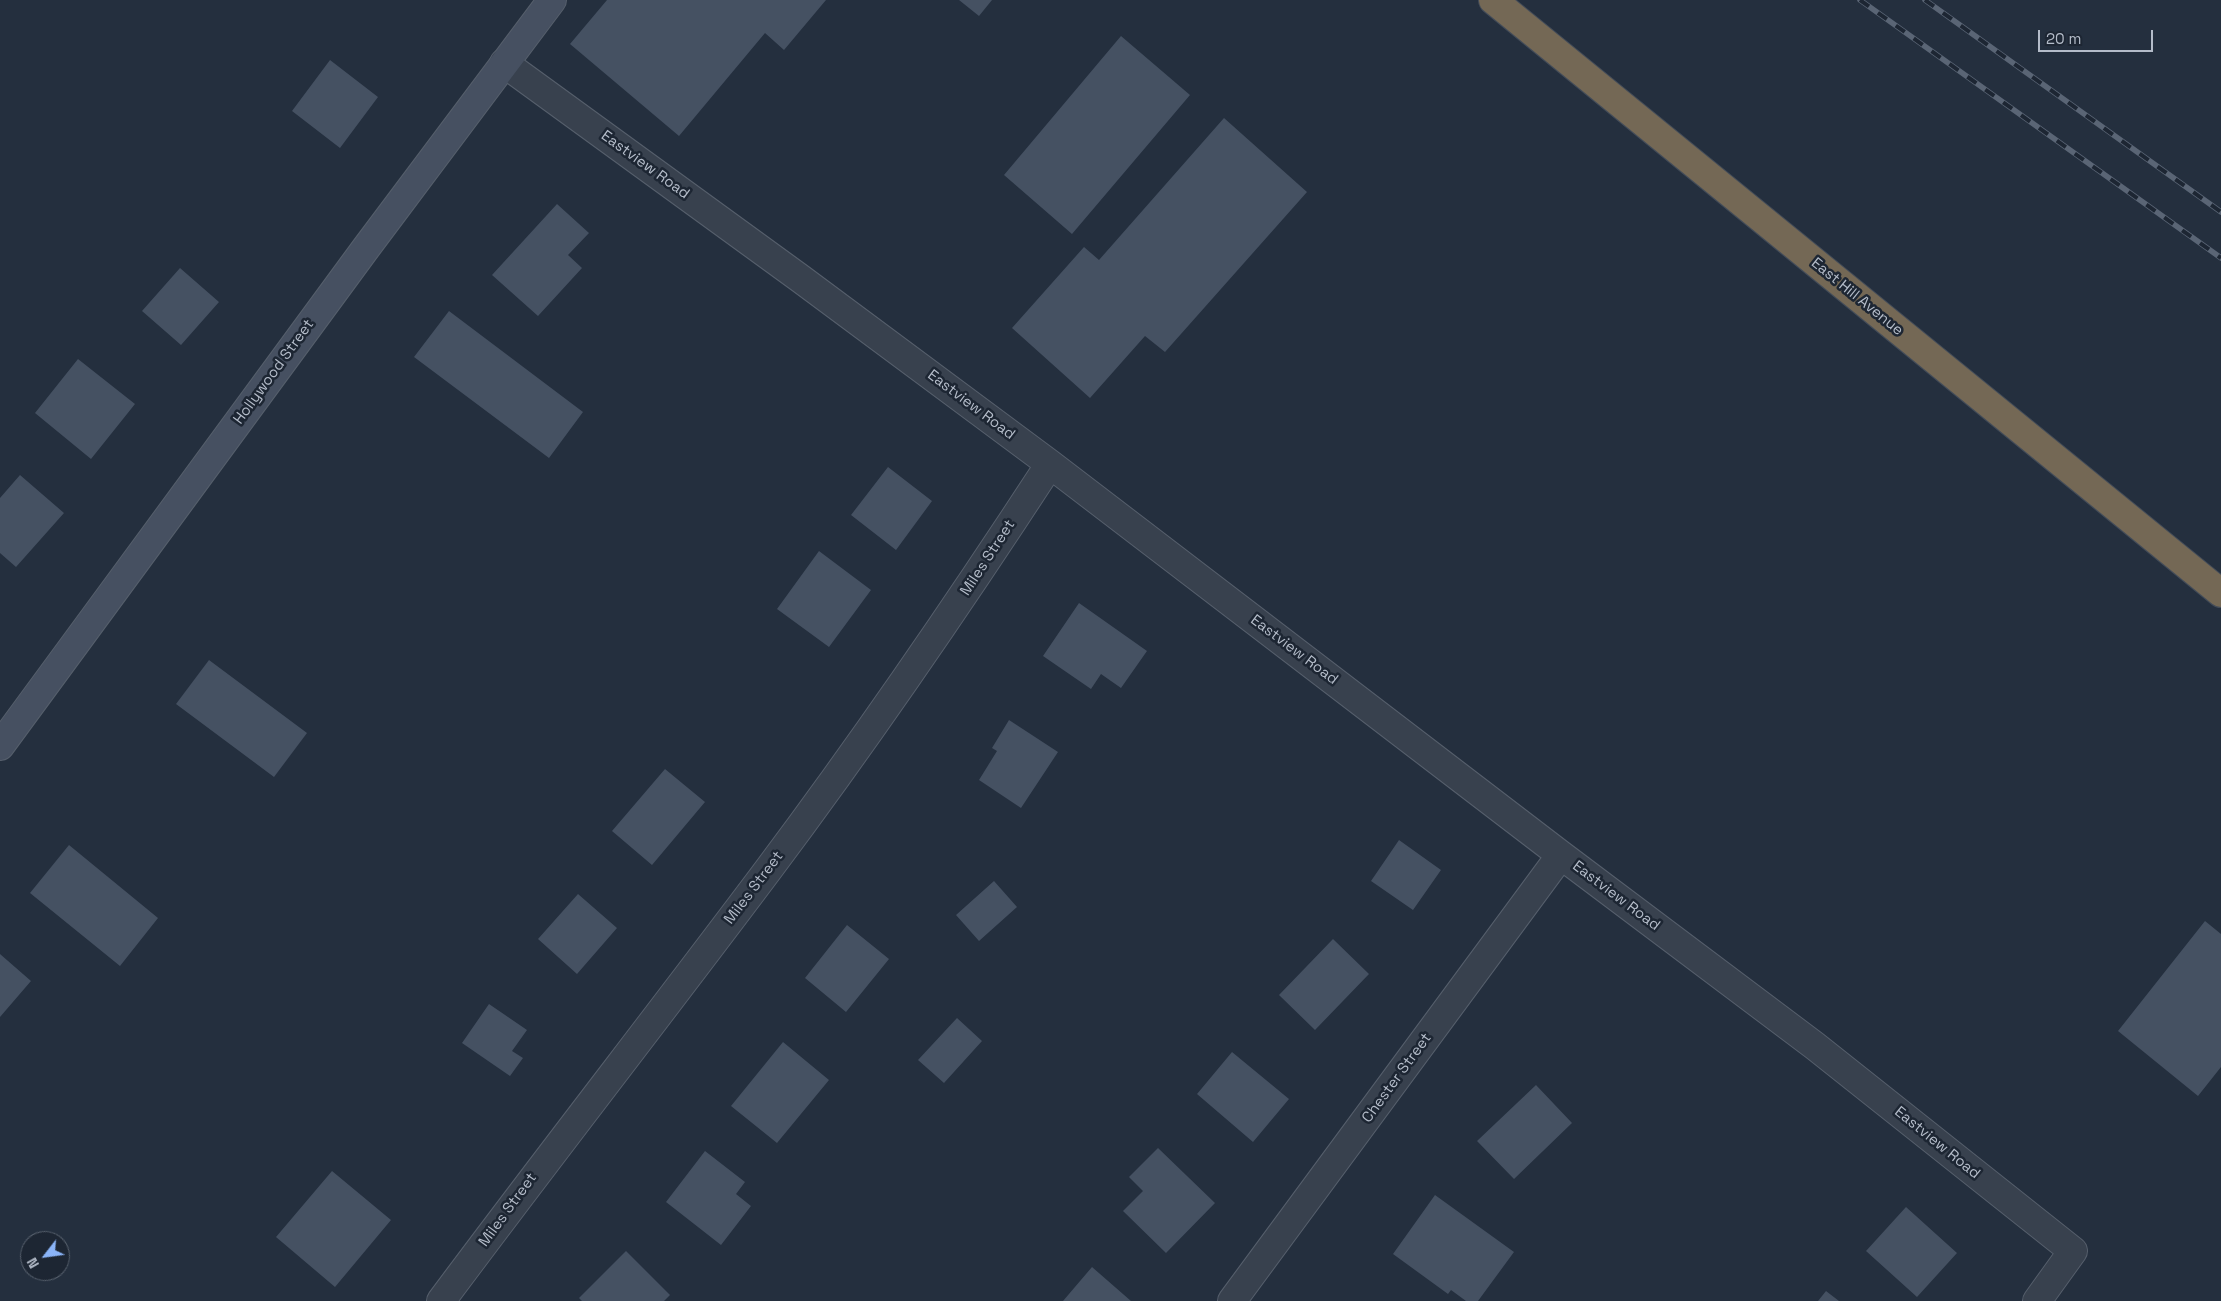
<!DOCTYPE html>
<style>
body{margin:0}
#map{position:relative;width:2221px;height:1301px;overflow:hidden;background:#242f3e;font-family:"Space Grotesk",sans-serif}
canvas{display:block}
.north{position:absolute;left:20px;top:1231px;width:50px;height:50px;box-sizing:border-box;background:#1d2633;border:1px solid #59626f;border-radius:50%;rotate:240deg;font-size:14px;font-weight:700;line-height:20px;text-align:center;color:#b4bcc9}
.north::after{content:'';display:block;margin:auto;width:18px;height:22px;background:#8ab4f8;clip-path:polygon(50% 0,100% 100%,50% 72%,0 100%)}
.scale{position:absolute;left:2038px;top:30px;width:115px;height:22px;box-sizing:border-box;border:2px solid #b4bcc9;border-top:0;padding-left:6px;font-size:15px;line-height:18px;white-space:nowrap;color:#b4bcc9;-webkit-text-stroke:4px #1d2633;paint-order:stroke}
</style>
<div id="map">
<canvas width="2221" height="1301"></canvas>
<div class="north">N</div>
<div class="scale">20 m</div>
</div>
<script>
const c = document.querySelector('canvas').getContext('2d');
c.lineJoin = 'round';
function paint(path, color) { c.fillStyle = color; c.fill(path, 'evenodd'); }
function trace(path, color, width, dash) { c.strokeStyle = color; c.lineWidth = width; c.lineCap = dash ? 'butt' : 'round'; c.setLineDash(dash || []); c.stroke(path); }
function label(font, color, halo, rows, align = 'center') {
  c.font = font + ' "Space Grotesk",sans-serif'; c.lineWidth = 5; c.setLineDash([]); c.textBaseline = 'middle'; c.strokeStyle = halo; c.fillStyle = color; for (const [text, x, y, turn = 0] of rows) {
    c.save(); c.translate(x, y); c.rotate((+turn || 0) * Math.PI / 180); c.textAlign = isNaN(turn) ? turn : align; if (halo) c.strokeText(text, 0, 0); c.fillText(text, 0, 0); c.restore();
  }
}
const building = new Path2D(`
 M607,0H826L784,50L765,33L679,136L570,44Z
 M959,0H992L979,16Z
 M1121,36L1190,95L1072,234L1004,175Z
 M330,60L378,97L340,148L292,111Z
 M1224,118L1307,192L1165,352L1145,336L1090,398L1012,328L1084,247L1099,260Z
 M557,204L589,233L568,255L582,268L538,316L492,275Z
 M180,268L219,302L181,345L142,311Z
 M449,311L583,412L549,458L414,357Z
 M78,359L135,404L91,459L35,413Z
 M888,467L932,501L896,550L851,515Z
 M20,475L64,513L16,567L0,553V498Z
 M819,551L871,590L829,647L777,609Z
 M1079,603L1147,651L1121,688L1101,674L1091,689L1043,656Z
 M209,660L307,733L274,777L176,704Z
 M1009,720L1058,752L1021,808L979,780L997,751L992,748Z
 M665,769L705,802L652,865L612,831Z
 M1399,840L1441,870L1413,910L1371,881Z
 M69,845L158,918L120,966L30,893Z
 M994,881L1017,907L979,941L956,915Z
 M578,894L617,928L577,974L538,939Z
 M2205,921L2221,934V1067L2198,1096L2118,1031Z
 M847,925L889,959L846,1012L805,978Z
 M1333,939L1369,974L1315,1030L1279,995Z
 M0,954L31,981L0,1017Z
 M489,1004L527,1030L512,1051L523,1058L510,1076L462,1043Z
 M957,1018L982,1041L944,1083L918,1060Z
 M783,1042L829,1080L777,1143L731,1106Z
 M1232,1052L1289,1099L1253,1142L1197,1094Z
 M1536,1085L1572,1123L1514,1179L1477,1141Z
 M1158,1148L1215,1203L1166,1253L1123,1211L1143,1191L1129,1177Z
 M705,1151L745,1182L736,1194L751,1206L721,1245L666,1202Z
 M332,1171L391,1220L335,1287L276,1237Z
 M1435,1195L1514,1252L1478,1301H1466L1451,1290L1448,1294L1393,1254Z
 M1906,1207L1957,1253L1917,1297L1866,1251Z
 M626,1251L670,1295L664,1301H582L579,1298Z
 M1092,1267L1131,1301H1063Z
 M1826,1291L1839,1301H1818Z`);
const street = new Path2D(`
 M504,63L801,279L1050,464L1561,855L1815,1046L2073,1251L2037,1301
 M441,1301C549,1156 660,1014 768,870C867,738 960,602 1050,464
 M1232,1301L1561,855`);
const secondary = new Path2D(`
 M0,746L366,248L552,0`);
const highway = new Path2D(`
 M1493,0L2221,593`);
const rail = new Path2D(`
 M1860,0L2221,258
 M1925,0L2221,212`);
const streetNames = [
 ["Eastview Road",645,165,36],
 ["East Hill Avenue",1857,297,39],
 ["Hollywood Street",274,372,-54],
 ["Eastview Road",971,405,37],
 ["Miles Street",988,558,-57],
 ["Eastview Road",1294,650,37],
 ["Miles Street",754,888,-53],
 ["Eastview Road",1616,896,37],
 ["Chester Street",1397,1078,-54],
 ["Eastview Road",1937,1143,39],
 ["Miles Street",508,1210,-54]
];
paint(building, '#455162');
trace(street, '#565f6c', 30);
trace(secondary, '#565f6c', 30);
trace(highway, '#434c59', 30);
trace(street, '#38414e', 28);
trace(secondary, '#465061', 28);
trace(highway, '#746855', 28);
trace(rail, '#5a6575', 5.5);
trace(rail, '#1d2633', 4, [11]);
label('15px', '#b4bcc9', '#1d2633', streetNames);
</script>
